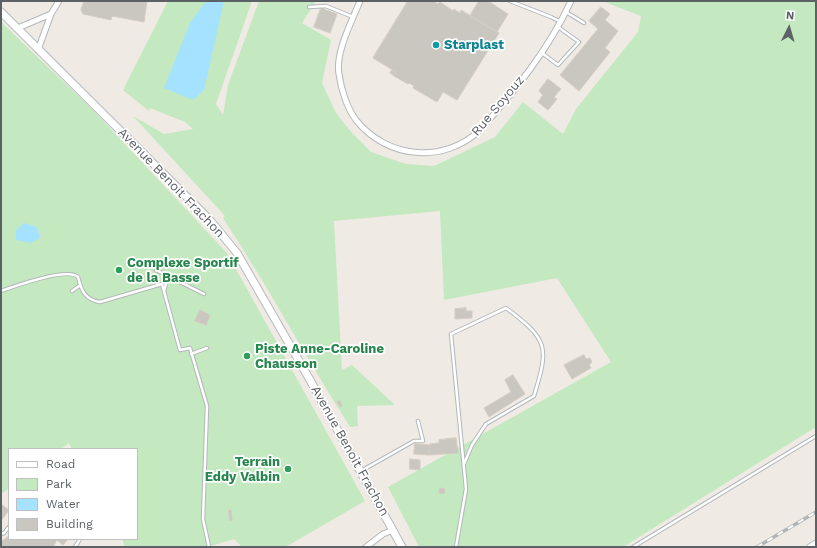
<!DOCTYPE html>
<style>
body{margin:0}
#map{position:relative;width:817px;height:548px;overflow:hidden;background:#efebe4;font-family:"Work Sans",sans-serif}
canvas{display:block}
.frame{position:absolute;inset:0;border:2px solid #5c6165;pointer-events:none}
.legend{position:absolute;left:8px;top:448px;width:130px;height:92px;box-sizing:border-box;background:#fff;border:1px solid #bec0c1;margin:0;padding:5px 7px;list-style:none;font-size:12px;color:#5c6165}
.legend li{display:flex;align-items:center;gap:8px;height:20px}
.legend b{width:20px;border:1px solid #bec0c1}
.north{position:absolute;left:769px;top:8px;width:40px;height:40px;-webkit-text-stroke:3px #fff;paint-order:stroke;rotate:5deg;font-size:11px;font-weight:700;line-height:16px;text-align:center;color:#5c6165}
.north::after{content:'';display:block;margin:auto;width:14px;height:18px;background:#5c6165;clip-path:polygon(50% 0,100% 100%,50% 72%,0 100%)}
</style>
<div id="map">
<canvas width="817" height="548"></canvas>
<div class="frame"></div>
<ul class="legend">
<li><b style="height:5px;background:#fff"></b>Road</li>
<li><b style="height:11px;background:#c4e8bf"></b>Park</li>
<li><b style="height:11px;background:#a4e2ff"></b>Water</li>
<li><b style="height:11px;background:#cac6c0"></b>Building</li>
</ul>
<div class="north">N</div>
</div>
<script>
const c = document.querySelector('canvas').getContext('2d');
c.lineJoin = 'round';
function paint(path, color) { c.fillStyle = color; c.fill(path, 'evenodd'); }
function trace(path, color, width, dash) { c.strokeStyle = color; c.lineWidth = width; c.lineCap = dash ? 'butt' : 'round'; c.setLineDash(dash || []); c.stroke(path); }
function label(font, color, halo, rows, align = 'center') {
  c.font = font + ' "Work Sans",sans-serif'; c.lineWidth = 3.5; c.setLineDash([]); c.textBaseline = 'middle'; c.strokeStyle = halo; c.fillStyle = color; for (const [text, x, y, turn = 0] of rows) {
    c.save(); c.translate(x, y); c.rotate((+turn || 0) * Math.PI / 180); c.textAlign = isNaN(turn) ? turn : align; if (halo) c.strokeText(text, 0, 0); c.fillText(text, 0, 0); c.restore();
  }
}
const green = new Path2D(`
 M168,1H252L216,104L223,115L228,85L259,1H316L302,23L331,40L322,83L336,113L352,133L371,152L406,164L434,166L495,137L523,102L563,134L576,109L638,32L641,16L602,1H816V427L623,547H419L388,487L611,362L557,278L444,300L440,211L334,221L342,370L352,365L395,405L357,406L358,426L350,427C306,358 268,286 223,218L225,216L133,116L164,134L193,129L185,122L150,108L149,111L123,90Z
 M1,22L93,110L227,253L365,501L289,545L281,547H242L234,539L208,547H125L122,539H137V449H72L69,443L61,449H9V488L3,493L1,490Z`);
const water = new Path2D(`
 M206,1H224L204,90L193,100L164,88L190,23Z
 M24,223L37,227L40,238L31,243L16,240V230Z`);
const building = new Path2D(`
 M84,1H147L144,22L112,16L111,20L83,14L81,10Z
 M408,1H433L438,4L440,2L453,11L454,9L460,13L461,10L499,33L457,100L443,92L437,102L413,88L414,86L409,83L408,84L394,76L396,72L373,58Z
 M479,1H488L508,14L497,32L470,16Z
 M601,7L610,14L605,20L618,31L605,48L610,52L579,91L560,75L598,29L589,21Z
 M321,8L337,14L330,33L314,27Z
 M392,70L396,72L394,76L390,73Z
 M548,79L561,89L554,97L557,99L548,110L538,102L543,95L539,91Z
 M466,308V311H472V318L455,319V309Z
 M200,310L210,315L206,325L195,321Z
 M584,355L586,359L590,358L592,362L589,365L591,368L572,379L564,365Z
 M513,375L525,394L489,417L484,408L511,392L505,380Z
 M340,401L342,406L340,407L337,402Z
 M456,438L458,453L429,455L430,444L439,443V440Z
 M415,444L430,445L429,455L414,454Z
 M410,459L420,460V470L410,469Z
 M440,488L445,489L444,494L439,493Z
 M1,504L9,510L1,521Z
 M229,510H231L232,520L230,521Z
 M8,537L9,539H68L63,545L57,540L53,547H1V542Z`);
const service = new Path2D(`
 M510,1L551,17L561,22
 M309,7L326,6L353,17
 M566,12L584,23
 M542,53L558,65L579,42L558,27
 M156,270L204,294
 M1,291C15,286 68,267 78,277C81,290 85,300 100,302L162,284L180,350L190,348L207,406L203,519L209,547
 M72,291L79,286
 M164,291L167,280L172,278
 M191,354L207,348
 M361,471L414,441H423L418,421
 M1,534L4,533L9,527
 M75,547L80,539
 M456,547L466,489L451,334L506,308C549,340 549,347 534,396L486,424L472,445L464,464
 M633,547L816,436`);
const minor = new Path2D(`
 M360,1C352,21 335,53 339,74C341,89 347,108 356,120C387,159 444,164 480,130C515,91 549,49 571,1
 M51,14L59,1
 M18,28L51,14L38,50
 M366,547L383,534L393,530`);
const secondary = new Path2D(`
 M1,12L209,219L237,253L310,380L402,547
 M811,547L816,544`);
const rail = new Path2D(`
 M757,547L816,512`);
const markers = [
 [436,45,4,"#0f9aa8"],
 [119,270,4,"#2e9e5b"],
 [247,356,4,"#2e9e5b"],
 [288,469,4,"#2e9e5b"]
];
const cultureNames = [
 ["Starplast",444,45]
];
const streetNames = [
 ["Rue Soyouz",498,106,-50],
 ["Avenue Benoit Frachon",171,183,46],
 ["Avenue Benoit Frachon",350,451,61]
];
const leisureNames = [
 ["Complexe Sportif",127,263],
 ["de la Basse",127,278],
 ["Piste Anne-Caroline",255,349],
 ["Chausson",255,364],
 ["Terrain",280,462,"right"],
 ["Eddy Valbin",280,477,"right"]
];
paint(green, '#c4e8bf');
paint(water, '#a4e2ff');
paint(building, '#cac6c0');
trace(building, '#d4ccc2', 1);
trace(service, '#b4b8bc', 4.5);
trace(minor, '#b4b8bc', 7);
trace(secondary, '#b5babf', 9);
trace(service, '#fff', 2.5);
trace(minor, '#fff', 5);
trace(secondary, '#fff', 7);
trace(rail, '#b3b4b5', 3.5);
trace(rail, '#fff', 2, [6]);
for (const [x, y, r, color] of markers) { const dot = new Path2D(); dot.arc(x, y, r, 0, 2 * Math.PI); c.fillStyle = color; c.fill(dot); trace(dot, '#fff', 1.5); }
label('bold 13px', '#0d838f', '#fff', cultureNames, 'left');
label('13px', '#5c6165', '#fff', streetNames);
label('bold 13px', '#27864d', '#fff', leisureNames, 'left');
</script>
